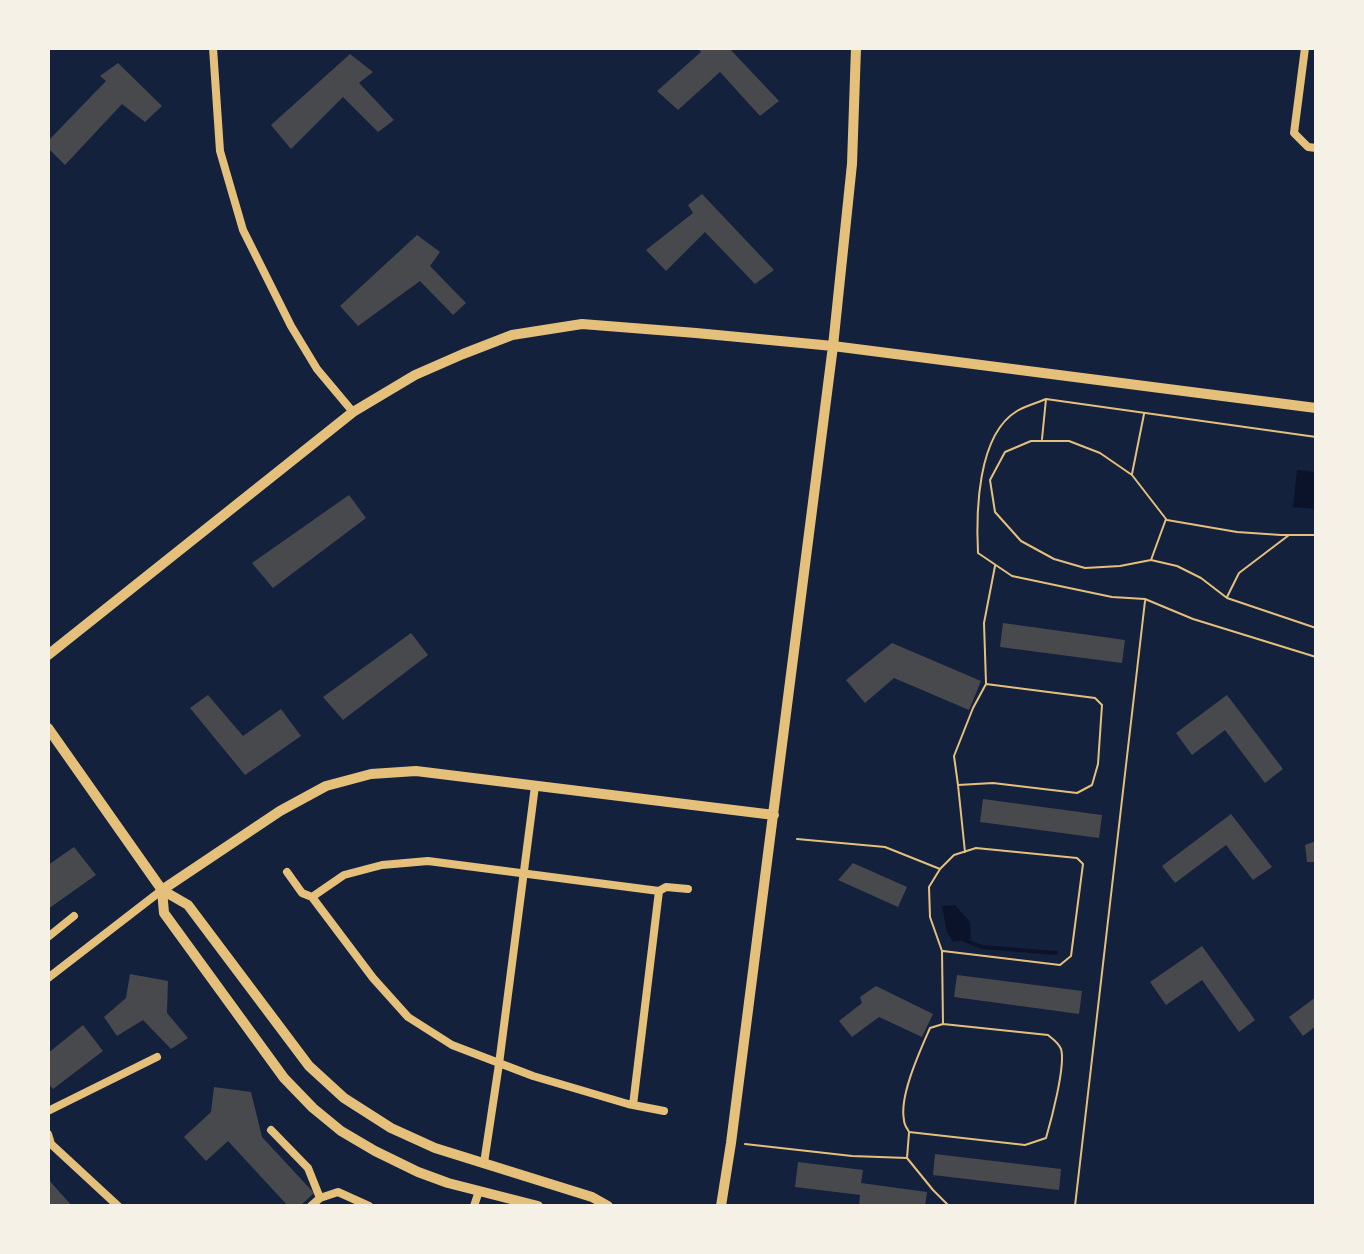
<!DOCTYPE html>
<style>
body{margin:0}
#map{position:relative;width:1364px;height:1254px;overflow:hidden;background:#14213d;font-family:"Titillium Web",sans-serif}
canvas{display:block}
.frame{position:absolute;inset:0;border:50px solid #f6f1e7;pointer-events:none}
</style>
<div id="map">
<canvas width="1364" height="1254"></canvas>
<div class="frame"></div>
</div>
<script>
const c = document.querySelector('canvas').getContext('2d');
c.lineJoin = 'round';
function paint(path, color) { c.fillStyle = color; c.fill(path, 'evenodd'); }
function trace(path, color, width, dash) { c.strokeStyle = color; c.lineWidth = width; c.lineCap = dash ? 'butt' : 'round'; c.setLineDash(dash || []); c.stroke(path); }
const water = new Path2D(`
 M1297,470L1316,472V509L1293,507Z
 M955,905L970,922L971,939L953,942L947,932L942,906Z`);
const stream = new Path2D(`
 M964,940L982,947L1056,953`);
const building = new Path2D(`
 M698,48H729L779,101L760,116L720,72L678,110L657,91L701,52Z
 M350,54L373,72L359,83L394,120L378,132L343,97L291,149L271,125Z
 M118,63L162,106L145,122L122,104L65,165L48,148V141L106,81L100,76Z
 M702,194L774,270L755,284L705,232L666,271L646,250L693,213L688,205Z
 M417,235L440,252L430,266L466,303L453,315L420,281L358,326L340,306Z
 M349,495L366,518L273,588L252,563Z
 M1003,623L1125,640L1122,663L1000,647Z
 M411,633L428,655L343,720L323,697Z
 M892,643L981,681L969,710L894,678L865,703L846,680Z
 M208,695L243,736L281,709L301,736L245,775L190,708Z
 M1227,695L1283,769L1265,783L1225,730L1192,755L1176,733Z
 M983,799L1102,815L1099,838L980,822Z
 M1231,814L1272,867L1253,880L1226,845L1175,883L1162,866Z
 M1316,841V862H1307L1305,845Z
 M74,847L96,875L48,909V865Z
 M853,863L907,887L898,907L838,880Z
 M1202,946L1255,1020L1239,1032L1202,980L1166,1005L1150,982Z
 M130,974L168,981L167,1013L188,1038L171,1049L143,1020L117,1036L104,1017L126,998Z
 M957,975L1082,991L1079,1014L954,997Z
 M876,986L933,1014L922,1037L879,1017L852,1037L839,1021L862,1003L860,997Z
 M1316,997V1026L1303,1036L1289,1017Z
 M83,1025L103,1051L53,1089L48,1083V1053Z
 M214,1087L251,1092L262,1137L314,1193L300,1206H288L228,1141L206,1161L184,1137L211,1112Z
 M935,1154L1061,1169L1059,1190L933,1175Z
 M798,1162L863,1170L861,1183L927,1192L925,1206H859L860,1195L795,1187Z
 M48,1179L72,1206H48Z`);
const path = new Path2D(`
 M1316,437L1046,399C1037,403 1025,406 1017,411C977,435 976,513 978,553L1012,576L1112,597L1145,599L1193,619L1316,657
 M1042,439L1046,399
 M1132,474L1144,414
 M1167,520L1237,532L1281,535H1316
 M1151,560L1166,519L1132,475L1100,453L1069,441H1031L1005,452L990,480L995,512L1021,541L1054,559L1085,568L1120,566L1151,560L1177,566L1201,578L1227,598L1316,628
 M1227,597L1239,573L1289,535
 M986,683L984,623L995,566
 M958,785L954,756L973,708L986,684L1095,698L1102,705L1098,764L1092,785L1077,793L993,783L958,785L965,852
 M797,839L885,847L940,869L929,887L930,917L942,951L943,1024L930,1028C920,1051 899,1096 904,1120C904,1125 907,1128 909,1132L1025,1145L1046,1138C1051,1121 1066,1065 1061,1049C1058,1042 1054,1040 1048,1035L943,1024
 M940,869L954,855L976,848L1077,858L1083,864L1071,956L1060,965L943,951
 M909,1133L907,1158L933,1190L949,1206
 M745,1144L852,1156L907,1158
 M1075,1206L1145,601`);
const minor = new Path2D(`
 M213,48L220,151L243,230L291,326L317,369L353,412
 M1305,48L1294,133L1308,147L1316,148
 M287,872L302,893L312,897
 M659,891L666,887L688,889
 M312,897L344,875L382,865L428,861L659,891L633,1105
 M312,897L373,978L408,1017L452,1045L533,1076L628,1104L664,1111
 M48,937L74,916
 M48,978L162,890
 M48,1111L157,1057
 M271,1130L308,1168L320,1198
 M48,1134L51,1144L118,1206
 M484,1163L499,1064L535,786
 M311,1206L320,1198L338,1192L369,1206
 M474,1206L479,1191`);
const tertiary = new Path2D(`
 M48,655L353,412L415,375L463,354L512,335L582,324L696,333L833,346L1316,408
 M48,728L162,890L188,905L309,1066L344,1098L391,1128L435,1148L592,1197L608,1206
 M162,890L280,811L326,786L371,774L416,771L774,815
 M162,890L164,913L284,1078L313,1108L341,1131L375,1151L418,1172L448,1183L538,1206
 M721,1206L731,1143L833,346L852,164L856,48`);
paint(water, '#0b132b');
trace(stream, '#0b132b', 4);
paint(building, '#48494c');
trace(path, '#e5c07b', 2);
trace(minor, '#e5c07b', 8);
trace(tertiary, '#e5c07b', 10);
</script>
